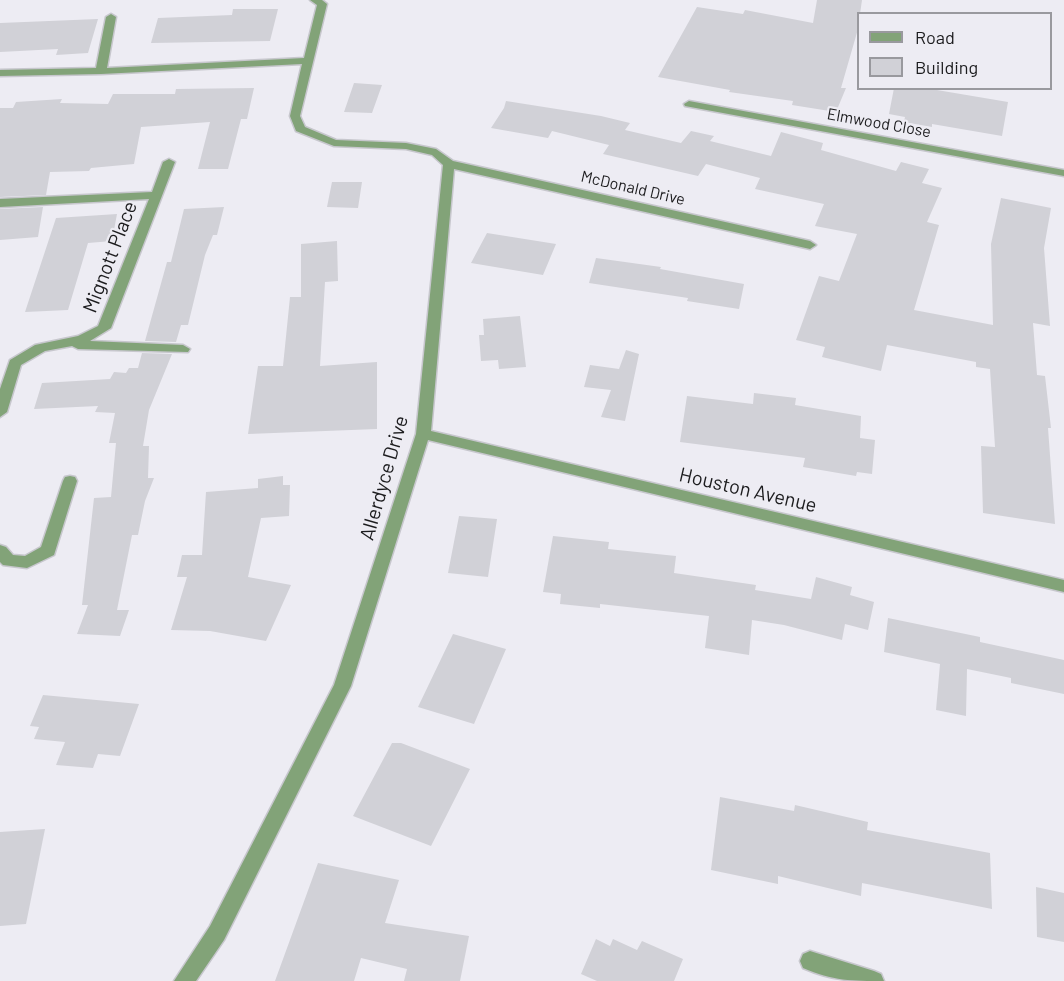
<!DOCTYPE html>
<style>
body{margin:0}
#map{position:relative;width:1064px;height:981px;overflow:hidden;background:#edecf3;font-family:Barlow,sans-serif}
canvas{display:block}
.legend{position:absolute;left:857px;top:12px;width:195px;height:78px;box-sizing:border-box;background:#edecf3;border:2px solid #99999e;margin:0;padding:8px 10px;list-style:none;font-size:18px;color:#1c1c1e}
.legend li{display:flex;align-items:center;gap:12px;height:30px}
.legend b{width:30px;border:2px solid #99999e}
</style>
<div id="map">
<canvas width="1064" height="981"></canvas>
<ul class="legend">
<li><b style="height:8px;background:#82a378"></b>Road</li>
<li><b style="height:16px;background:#d1d1d7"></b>Building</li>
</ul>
</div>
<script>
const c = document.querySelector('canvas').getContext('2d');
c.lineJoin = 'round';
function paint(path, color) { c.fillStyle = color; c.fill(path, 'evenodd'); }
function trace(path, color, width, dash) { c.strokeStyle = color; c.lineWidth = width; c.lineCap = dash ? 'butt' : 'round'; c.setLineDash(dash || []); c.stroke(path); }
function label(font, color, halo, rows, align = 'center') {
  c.font = font + ' Barlow,sans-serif'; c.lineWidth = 4.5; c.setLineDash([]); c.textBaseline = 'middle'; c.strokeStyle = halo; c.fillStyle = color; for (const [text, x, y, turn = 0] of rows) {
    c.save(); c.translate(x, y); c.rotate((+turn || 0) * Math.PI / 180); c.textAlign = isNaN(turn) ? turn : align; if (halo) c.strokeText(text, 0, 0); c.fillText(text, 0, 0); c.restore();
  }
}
const building = new Path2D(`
 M817,0H862L860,14H858V29L841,88H846L836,112L792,105L793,101L729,92L730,90L658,77L697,7L743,14L745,10L813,23Z
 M233,9H278L270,41L151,43L158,18L232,15Z
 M98,19L88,53L56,55L58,49L0,52V23Z
 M354,83L382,85L372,113L344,112Z
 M254,88L247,119H241L228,169H198L210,122L141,127L134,164L91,168L89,171L50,172L46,195L0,197V108H13L16,102L62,99L60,103L108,104L113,94H175L176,89Z
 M894,88H925L1008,102L1002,136L932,124V127L904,122L905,117L889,114Z
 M506,101L601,116L630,123L625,130L681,143L691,131L714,136L710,141L771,156L781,132L823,143L821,150L896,171L901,162L929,169L922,183L942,188L927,222L939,225L914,310L993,325L991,244L1001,198L1051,208L1044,248L1050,326L1033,323L1037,375L1045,376L1051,428H1048L1055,524L983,513L981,446L995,447L990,369L976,367V362L887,345L881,371L822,357L825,347L796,340L819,276L839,281L857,234L815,226L824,204L755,189L760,178L706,164L698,176L603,154L609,145L552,131L548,138L491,128L504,108Z
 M332,182H362L358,208L327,207Z
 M43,207L38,237L0,240V209Z
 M224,207L217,235H213L205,255L188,325H181L176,342L145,341L167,262H171L184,209Z
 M117,214L112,241L88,243L68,310L25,312L56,218Z
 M487,233L556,244L543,275L471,263Z
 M337,241L338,281L325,282L320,366L377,362V429L248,434L258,366H283L290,297H301V244Z
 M596,258L661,267L660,269L744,284L739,309L687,301L688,298L589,283Z
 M520,316L526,367L499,369L498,360L481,361L479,335H484L483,319Z
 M626,350L639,354L625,421L601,417L611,390L584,387L590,365L619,369Z
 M142,353L172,354L149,410L143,446H149L148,478H154L145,501L138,535H132L117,610H129L120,636L77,634L88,605H82L94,498L111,497L116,443H109L115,413L95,412L98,406L34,409L42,383L110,379L114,372L126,373L129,368H138Z
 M754,393L796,398L795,405L861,416L860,438L875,440L872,474L857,472L856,476L803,467L805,458L680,442L687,396L753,404Z
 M283,476V485H290L289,516L261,518L248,577L291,585L266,641L210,631L171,630L187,577H177L182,555H202L206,492L258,488V479Z
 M459,516L497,519L488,577L448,573Z
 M553,536L609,542L608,549L676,556L674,573L756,585L755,590L811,599L816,577L852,587L850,595L874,602L868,630L845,624L842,640L784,625L752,620L749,655L705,648L709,616L600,604V608L560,604L561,594L543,592Z
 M888,618L980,637V642L1064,660V694L1011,683V678L967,669L966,716L936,710L940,664L884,652Z
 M453,634L506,649L474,724L418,707Z
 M43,695L139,704L120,756L98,754L93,768L56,765L65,742L34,739L39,727L30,726Z
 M392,743H401L470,769L431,846L353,816Z
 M720,797L794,811L795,805L868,822L867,830L990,853L992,909L862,883L861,896L778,876V884L711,870Z
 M45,829L26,924L0,926V832Z
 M318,863L399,880L385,923L469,936L460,981H404L407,969L361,958L354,981H275Z
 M1036,887L1064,893V942L1037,937Z
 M596,939L610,946L613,939L637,950L642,941L683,959L674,981H597L581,974Z`);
const minor = new Path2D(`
 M310,0H322L327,4L300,116L305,127L336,140L406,143L436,149L453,161L810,241L816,245L810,249L454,169L431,431L1064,580V592L428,440L351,686L224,940L196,981H174L210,926L334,685L416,434L443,165L432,155L406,149L334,146L296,131L290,116L302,64L101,74L0,76V70L96,68L106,17L111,14L116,17L107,68L304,58L317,5Z
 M689,101L1064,170V176L685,106L684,104Z
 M169,159L175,162L111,328L90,341L183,345L190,349L188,352L78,349L72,346L45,351L21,365L7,412L0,417V389L10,360L35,345L78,336L98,326L149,199L0,207V199L152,192L163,162Z
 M70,476L75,477L77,481L54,555L27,568L3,565L0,562V545L6,547L13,555L25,556L41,547L63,481L65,477Z
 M810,951L874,971L881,974L884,981C852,981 833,981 803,968L800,961L803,954Z`);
const farStreetnames = [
 ["Elmwood Close",879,123,10],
 ["McDonald Drive",633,188,13]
];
const streetNames = [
 ["Mignott Place",110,257,-69],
 ["Allerdyce Drive",384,478,-74],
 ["Houston Avenue",748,490,13]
];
paint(building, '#d1d1d7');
trace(minor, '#c7c7cd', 3);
paint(minor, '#82a378');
label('16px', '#1c1c1e', '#edecf3', farStreetnames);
label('20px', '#1c1c1e', '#edecf3', streetNames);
</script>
